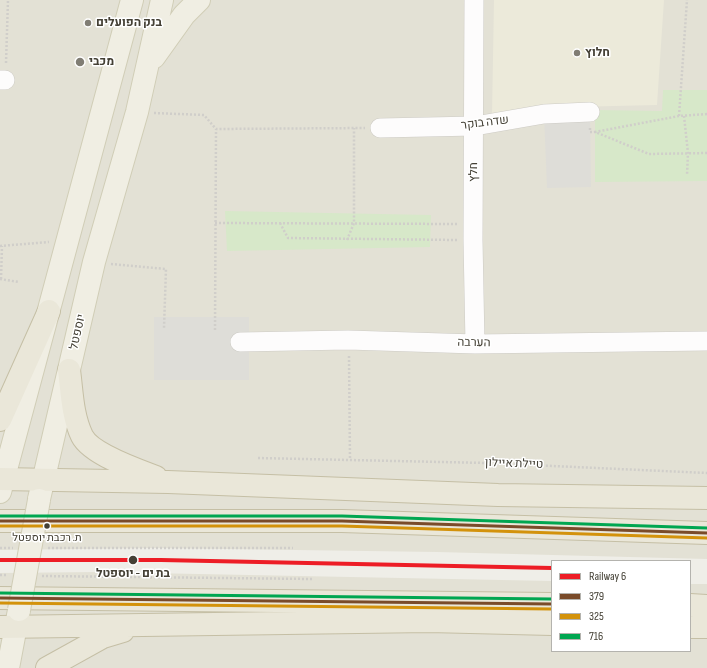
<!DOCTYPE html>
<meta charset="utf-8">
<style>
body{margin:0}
#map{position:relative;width:707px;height:668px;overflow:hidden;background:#efeee8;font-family:"Sofia Sans Condensed",sans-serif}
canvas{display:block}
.legend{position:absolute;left:551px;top:560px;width:140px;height:92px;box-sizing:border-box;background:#fff;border:1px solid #b4b3ae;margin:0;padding:5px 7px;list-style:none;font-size:12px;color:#444035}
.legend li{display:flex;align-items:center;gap:8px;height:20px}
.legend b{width:20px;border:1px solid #b4b3ae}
</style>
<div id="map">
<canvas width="707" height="668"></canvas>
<ul class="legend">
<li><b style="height:5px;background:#ed1d26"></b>Railway 6</li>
<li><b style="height:5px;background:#7a4b2a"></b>379</li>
<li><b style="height:5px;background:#d3920b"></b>325</li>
<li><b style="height:5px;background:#00a651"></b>716</li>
</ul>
</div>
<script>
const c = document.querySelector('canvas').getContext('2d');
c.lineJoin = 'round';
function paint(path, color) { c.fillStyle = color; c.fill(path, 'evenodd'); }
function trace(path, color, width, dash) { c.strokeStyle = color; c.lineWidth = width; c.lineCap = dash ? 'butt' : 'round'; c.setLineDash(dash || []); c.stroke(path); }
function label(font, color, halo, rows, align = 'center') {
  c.font = font + ' "Sofia Sans Condensed",Heebo,sans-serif'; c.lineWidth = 3; c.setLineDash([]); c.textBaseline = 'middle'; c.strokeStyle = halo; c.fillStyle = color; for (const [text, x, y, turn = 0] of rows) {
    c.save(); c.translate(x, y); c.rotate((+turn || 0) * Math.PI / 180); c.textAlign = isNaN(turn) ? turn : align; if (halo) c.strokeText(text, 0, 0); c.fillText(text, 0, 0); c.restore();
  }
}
const residential = new Path2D(`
 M0,0H707V559L437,552L155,548L0,550Z
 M98,572L552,581V651H690V584H707V668H0V573Z`);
const education = new Path2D(`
 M494,0H664L657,105L528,108L492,115Z`);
const green = new Path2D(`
 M663,90H707V181L595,182V110L662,111Z
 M225,211L431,215L430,247L227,251Z`);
const parking = new Path2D(`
 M590,112L591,187L547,188L544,114Z
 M154,317H249V380H154Z`);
const path = new Path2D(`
 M6,63L8,0
 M154,113L204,115L216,129L365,128
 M707,114L679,116L595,132L649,154L707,153
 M679,116L687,0
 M684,116L688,153L687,175
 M590,128V132H595
 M215,223L457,224
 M280,223L288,238L457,240
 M347,240L354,223V128
 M0,246L49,242
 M111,264L166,269L164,328
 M0,279L19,282
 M1,279L2,246
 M215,330L216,129
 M349,356L350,460
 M258,458L487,463L707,473
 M0,548H13
 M48,548H293
 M0,575H7
 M42,576L313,579`);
const minor = new Path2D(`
 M474,0L473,240L475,344
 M0,80H5
 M380,128L475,126L544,114L590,112
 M240,342L348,340L475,344L707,341`);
const major = new Path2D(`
 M154,57L184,15L199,0
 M0,492L132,0
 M39,499L94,262L137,112L162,0
 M8,668L19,610`);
const highway = new Path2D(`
 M69,370C72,392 72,415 82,436C91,454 137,470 156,477
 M0,420L49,311
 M0,479L168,482L498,495L707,498
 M0,521H342L707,533
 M0,598L552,604
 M690,605L707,606
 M0,627L429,621L552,624
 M690,627H707
 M47,668L103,637L123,631`);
const majorBridge = new Path2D(`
 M19,610L39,500`);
const bus1 = new Path2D(`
 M0,521H342L707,533
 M0,598L552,604`);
const bus2 = new Path2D(`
 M0,526H342L707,538
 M0,603L552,609`);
const bus3 = new Path2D(`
 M0,516H342L707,528
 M0,593L552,599`);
const rail1 = new Path2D(`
 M0,560H161L552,568`);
const markers = [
 [88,23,4,"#807d74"],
 [577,53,4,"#807d74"],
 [80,62,5,"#807d74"],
 [47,526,3.5,"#444035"],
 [133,560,5,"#444035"]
];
const busNames = [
 ["ת. רכבת יוספטל",47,538]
];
const poiNames = [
 ["בנק הפועלים",96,23],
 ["חלוץ",585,53],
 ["מכבי",89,62]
];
const streetNames = [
 ["שדה בוקר",485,123,-7],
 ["חלץ",474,172,-89],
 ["יוספטל",78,332,-77],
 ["הערבה",474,343,1],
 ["טיילת איילון",514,464,2]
];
const stopNames = [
 ["בת ים - יוספטל",133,574]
];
paint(residential, '#e3e1d5');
paint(education, '#eceada');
paint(green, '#d7e8c9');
paint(parking, '#deddd8');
trace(minor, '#cdcbc5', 20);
trace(major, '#d0cdb6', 24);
trace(highway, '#c5bfa5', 24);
trace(path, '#d0ceca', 2.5, [2, 2]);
trace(minor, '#fdfcfc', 19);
trace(major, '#f0eee3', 22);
trace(highway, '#eae7d9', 22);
trace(majorBridge, '#d0cdb6', 24, []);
trace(majorBridge, '#f0eee3', 22);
trace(bus1, '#7a4b2a', 3);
trace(bus2, '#d3920b', 3);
trace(bus3, '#00a651', 3);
trace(rail1, '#ed1d26', 4);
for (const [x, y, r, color] of markers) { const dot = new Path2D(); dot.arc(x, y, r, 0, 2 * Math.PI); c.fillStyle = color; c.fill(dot); trace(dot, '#fff', 1.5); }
label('11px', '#444035', '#fff', busNames);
label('bold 12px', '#444035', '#fff', poiNames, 'left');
label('12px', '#444035', '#fff', streetNames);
label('bold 12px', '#444035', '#fff', stopNames);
</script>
